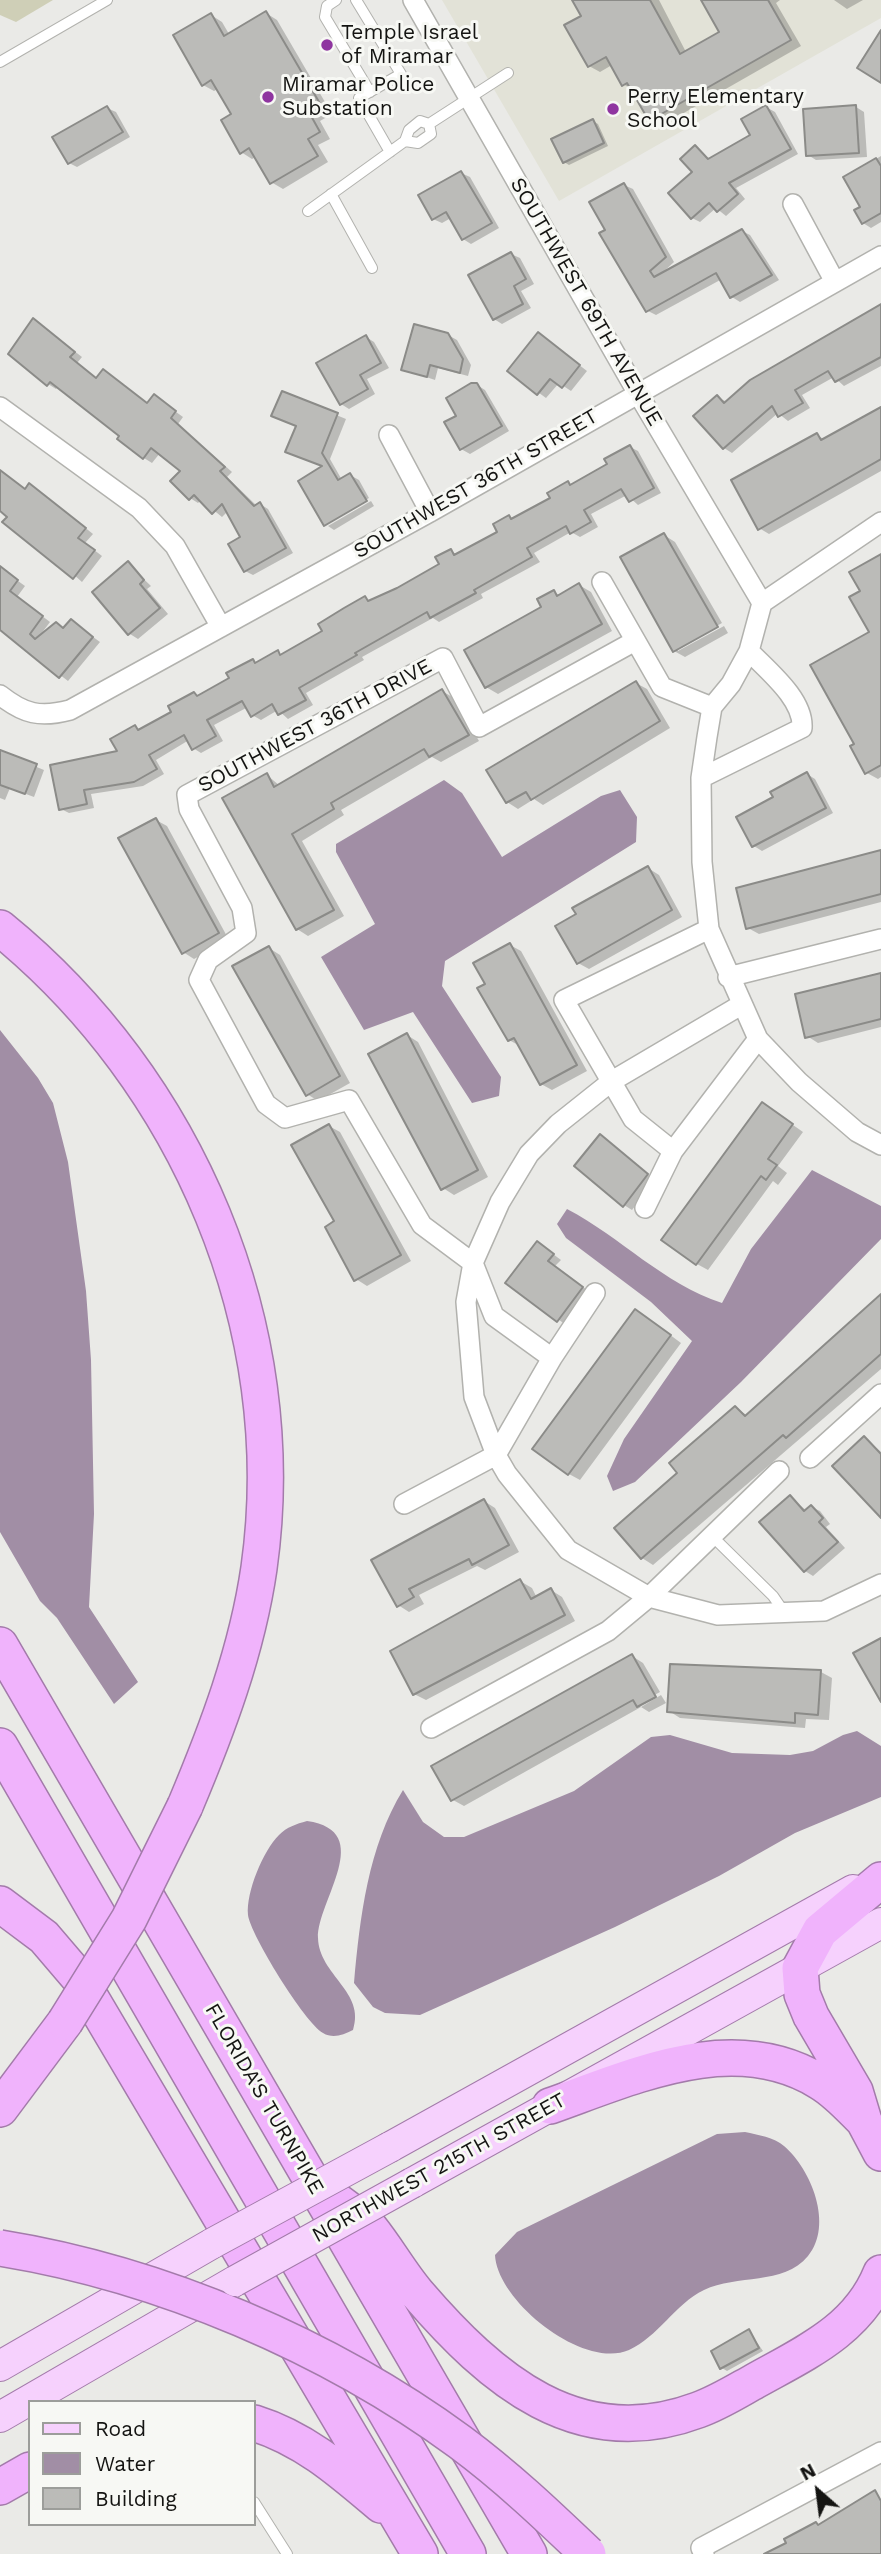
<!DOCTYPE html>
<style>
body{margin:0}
#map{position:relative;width:881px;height:2554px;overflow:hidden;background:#eaeae7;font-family:"Work Sans",sans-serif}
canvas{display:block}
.legend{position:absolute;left:28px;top:2400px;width:228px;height:126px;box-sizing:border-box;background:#f7f8f4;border:2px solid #9c9d9a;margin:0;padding:9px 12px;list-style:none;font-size:21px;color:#141412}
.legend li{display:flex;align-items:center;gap:14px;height:35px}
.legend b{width:35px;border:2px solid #9c9d9a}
.north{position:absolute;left:783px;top:2456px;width:70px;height:70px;-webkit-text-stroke:5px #f7f8f4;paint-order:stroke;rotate:332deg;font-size:19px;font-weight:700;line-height:28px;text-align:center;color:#141412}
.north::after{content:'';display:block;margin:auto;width:24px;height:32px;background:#141412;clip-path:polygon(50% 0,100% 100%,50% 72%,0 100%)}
</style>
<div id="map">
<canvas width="881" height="2554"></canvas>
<ul class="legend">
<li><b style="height:9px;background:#f6d1fd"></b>Road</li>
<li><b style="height:19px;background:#a18ea5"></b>Water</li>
<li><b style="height:19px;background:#bbbbb8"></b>Building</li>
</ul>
<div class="north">N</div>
</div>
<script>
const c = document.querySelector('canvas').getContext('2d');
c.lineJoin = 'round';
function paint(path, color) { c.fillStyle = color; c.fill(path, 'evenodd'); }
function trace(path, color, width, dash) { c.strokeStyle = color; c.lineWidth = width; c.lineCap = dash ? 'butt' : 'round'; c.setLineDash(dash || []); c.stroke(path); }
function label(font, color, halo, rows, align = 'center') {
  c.font = font + ' "Work Sans",sans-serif'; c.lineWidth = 6; c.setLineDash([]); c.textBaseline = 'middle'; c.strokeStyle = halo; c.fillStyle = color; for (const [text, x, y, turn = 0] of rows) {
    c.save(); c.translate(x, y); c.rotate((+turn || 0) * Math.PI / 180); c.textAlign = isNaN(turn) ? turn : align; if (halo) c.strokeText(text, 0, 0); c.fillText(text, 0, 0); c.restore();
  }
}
const built = new Path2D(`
 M442,0H881V18L559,201Z`);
const green = new Path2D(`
 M0,0H53L16,22L0,15Z`);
const water = new Path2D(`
 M444,780L462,793L502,857L601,796L620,790L637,817L636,842L445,961L442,986L501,1077L499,1096L472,1103L413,1012L364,1030L321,957L375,924L336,852V844Z
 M0,1030L38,1078L53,1103L68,1162L86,1291L91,1360L94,1514L89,1607L138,1682L114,1704L57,1618L40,1601L0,1532Z
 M812,1170L881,1206V1239L741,1382L635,1482L613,1491L607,1476L624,1439L692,1341L651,1302L566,1238L557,1224L567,1209C622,1238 662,1283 722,1303L751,1249Z
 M857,1731L881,1746V1797L795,1833L719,1876L615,1927L420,2015L385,2013L373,2007L354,1983C360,1917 368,1847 403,1790L423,1822L444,1837H464L574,1791L651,1737L670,1735L732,1753L790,1755L813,1751L843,1735Z
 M307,1821C377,1831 317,1901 318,1938C319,1975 366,1992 353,2030C343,2035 333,2039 323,2033C305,2023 250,1934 248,1915C246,1892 263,1851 279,1835C287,1827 296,1824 307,1821Z
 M745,2132C758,2135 774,2137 784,2146C811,2169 834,2225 808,2256C783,2286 737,2274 704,2290C675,2304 658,2337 629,2350C583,2370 497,2301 495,2255L517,2232L717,2134Z`);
const shadow = new Path2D(`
 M574,0H659L686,52L722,32L703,0H780L776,3L801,46L661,126L650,120L633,90L623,84L612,65L600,72L589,66L583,17Z
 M834,0H863L847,9Z
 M266,13L277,20L332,114L320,121L330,139L318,145L328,162L283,189L271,182L256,157L252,159L241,152L233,114L218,89L214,91L203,85L211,15L222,22L229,34Z
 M766,107L775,112L798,154L736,188L745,199L726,216L716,208L700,222L692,218L695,147L710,160L752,136Z
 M856,107L864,112L867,157L816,160L808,155Z
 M107,108L116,112L130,137L77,167L69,163Z
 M593,121L598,124L608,146L569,165L564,162Z
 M881,156V222L871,228L863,223L862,208L845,177Z
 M461,173L470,177L499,228L471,244L463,239L451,218L442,223L433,219Z
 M624,185L633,189L674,262L661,274L742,231L750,235L779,280L740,302L732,297L722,279L656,315L648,311L607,231Z
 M511,254L520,258L534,284L521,291L531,308L502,324L494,319Z
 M881,307V366L844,386L834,377L802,395L810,408L788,421L778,413L732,453L724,448L717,397L727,402Z
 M34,320L82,357L77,363L97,379L148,404L154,396L183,417L178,424L232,472L227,477L257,506L260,504L268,509L293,553L253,575L245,571L243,538L228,511L222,517L201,500L198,503L190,498L183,471L160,453L152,463L144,458L122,436L58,386L56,389L48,384Z
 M539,334L587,371L571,391L559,383L546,398L509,371Z
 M448,335L457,340L471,365L468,376L438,368L435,380L403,369Z
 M366,337L374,342L389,368L367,379L375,394L349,409L341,404Z
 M477,385L485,390L509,431L470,454L461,449L458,416Z
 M283,393L346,419L330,459L342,480L350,475L359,480L369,498L327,522V526L325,467L298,426Z
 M881,409V471L769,534L759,528L817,435L825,440Z
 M630,447L638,451L661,493L638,505L627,495L591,514L598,527L580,537L571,532L534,553L540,562L481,594L483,598L439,622L433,618L362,657L364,660L306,693L313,705L288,719L278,710L261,720L252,715L248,707L214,725L223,741L201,753L193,748L189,740L156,760L164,774L143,786L91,794L94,808L69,813L61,809L119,752L135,727L140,730L173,712L194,694L199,697L232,679L253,661L258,664L278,653L283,655L325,632L365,598L372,602L442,565L451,551L458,555L499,532L509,517L514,520L552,498L568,483L572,486L609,465Z
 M0,474L26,490L30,485L38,490L93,534L85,543L102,556L82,582L0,509Z
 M371,501L374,506L334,530L328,526Z
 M664,535L675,542L722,623L678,647V651L724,626L728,633L685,657L674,651Z
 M128,564L151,586L147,589L168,614L138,639L130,634L94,592Z
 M0,568L25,586L17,597L50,622L41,634L64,629L71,621L100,642L68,681L0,629Z
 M579,585L591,592L612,631L498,694L486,687L554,592L561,596Z
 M636,683L647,689L670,728L543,805L534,799L518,809L507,802Z
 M442,691L454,698L479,741L441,762L432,757L341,810L344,815L302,841L344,916L308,936L297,929L267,775L280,786Z
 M881,730V777L878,779L867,773Z
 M0,752L44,770L34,797L10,788L5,800L0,798Z
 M807,774L815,779L833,813L762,851L754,846L775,798Z
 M156,820L167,826L229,940L194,959L183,952Z
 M881,852V902L759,934L748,928Z
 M648,868L659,875L682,917L589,969L578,963Z
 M510,945L521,951L587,1071L552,1090L541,1084L520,1046L509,1040L487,985Z
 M269,948L280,955L350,1083L318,1101L307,1094Z
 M881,975V1027L818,1043L807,1036Z
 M407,1035L418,1042L488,1177L454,1195L443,1188Z
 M773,1111L803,1132L778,1166L787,1173L778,1185L773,1181L708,1270L697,1264Z
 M329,1126L340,1132L411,1261L367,1286L356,1279L336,1222Z
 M608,1141L655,1180L632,1210L624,1205Z
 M545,1248L561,1260L555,1266L591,1293L566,1325L508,1282Z
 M881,1296V1369L653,1565L642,1558L616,1528L680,1473L736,1408L748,1416Z
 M646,1317L681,1343L580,1480L569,1474Z
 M865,1438L881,1452V1516Z
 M790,1497L807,1511L811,1507L820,1511L830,1524L826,1527L845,1548L813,1576L805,1571Z
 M484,1501L495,1508L519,1552L485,1570L477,1566L419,1595L424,1604L409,1612L398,1605L374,1561Z
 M520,1581L532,1588L537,1598L551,1590L562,1597L575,1621L426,1700L414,1694Z
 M632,1656L643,1663L660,1692L638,1704L641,1707L661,1695L666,1703L649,1712L641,1707L464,1806L453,1800Z
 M821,1672L832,1678L829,1720L806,1719L805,1728L680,1718L669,1711Z
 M749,2331L763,2351L727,2371L722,2368Z`);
const building = new Path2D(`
 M572,0H650L680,54L719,32L701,0H768L791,40L649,121L627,83L622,86L606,57L588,67L564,25L581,16Z
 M266,11L322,107L310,114L320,132L308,139L318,156L270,184L249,148L240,154L221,120L231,114L211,80L202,86L173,35L211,13L224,36Z
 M881,30V83L857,68Z
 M766,105L791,149L729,183L738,194L717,212L709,203L691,219L668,193L692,172L680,159L695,145L708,159L750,135L741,119Z
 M856,105L859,153L806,156L803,109Z
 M107,106L123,132L68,164L52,137Z
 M593,119L604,143L563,163L551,139Z
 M876,158L881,166V213L862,224L854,210L860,207L843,177Z
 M461,171L492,223L462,240L446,212L432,220L418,195Z
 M624,183L666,257L650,271L654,277L742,229L772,275L730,298L716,273L646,312L599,233L605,230L589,202Z
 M511,252L526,279L514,286L523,304L493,320L468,275Z
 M881,304V357L835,382L828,371L795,390L803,403L778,417L772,406L723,449L693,416L717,395L724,403L750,380Z
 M33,318L75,352L70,357L96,378L103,369L147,403L154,394L176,411L171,418L225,467L220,471L254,506L260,502L286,548L244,572L228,544L240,537L222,504L212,514L194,495L189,500L170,481L180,471L151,448L143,459L117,439L119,436L50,382L47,386L8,354Z
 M414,324L448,333L463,359L460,373L430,365L427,377L401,370Z
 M538,332L580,365L562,388L550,379L537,395L507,371Z
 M366,335L381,363L360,375L368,389L340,405L316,363Z
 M471,383H477L502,426L460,450L444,422L456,416L446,398Z
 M282,391L338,413L322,453L338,480L350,473L367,501L324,526L298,481L322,466L285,452L296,426L271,416Z
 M881,407V459L758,530L731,480L817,433L821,440Z
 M630,445L654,488L629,502L621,489L584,510L591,522L570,534L566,526L527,548L532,557L474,590L476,593L430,618L427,612L355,653L357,655L299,688L306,700L278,715L272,704L251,717L242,701L207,720L216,736L192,750L184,735L149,755L157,769L134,782L84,790L87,804L59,810L50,765L117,751L110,739L135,725L138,730L171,712L168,706L194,692L197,696L229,678L226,673L253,659L255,663L278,650L280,655L322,631L318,624L344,608L365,596L368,601L397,588L439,564L435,557L451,549L454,555L497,532L493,524L509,515L511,519L550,498L547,493L568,481L570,485L607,464L604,459Z
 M0,470L25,489L29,483L86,528L78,538L95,550L73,579L2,522L7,517L0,511Z
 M664,533L718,627L673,652L620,557Z
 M881,554V765L865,774L850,746L854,744L810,665L869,632L849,597L860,591L849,572Z
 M128,561L144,580L140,584L160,608L128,635L92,592Z
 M0,566L18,580L10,591L43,616L30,634L35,639L56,622L63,628L71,619L93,637L59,678L0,630Z
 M579,583L602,624L485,688L464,650L541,607L537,599L554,590L557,596Z
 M636,681L660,721L531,800L526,792L506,803L486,770Z
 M442,689L469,735L429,757L424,749L331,803L334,809L292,834L334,910L296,930L222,798L267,773L274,787Z
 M0,750L37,764L25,794L0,785Z
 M807,772L826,808L752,847L736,817L773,797L770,792Z
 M156,818L219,933L182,954L118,838Z
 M881,850V894L746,929L736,888Z
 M648,866L672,910L577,964L555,926L576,914L572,908Z
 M510,943L577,1065L540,1085L514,1038L508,1041L477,988L485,984L473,963Z
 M269,946L340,1076L306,1096L232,966Z
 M881,973V1019L805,1038L795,994Z
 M407,1033L478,1170L441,1190L368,1054Z
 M762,1102L793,1124L768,1159L777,1165L766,1180L761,1176L696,1265L661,1240Z
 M329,1124L401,1255L354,1281L325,1227L334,1221L291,1145Z
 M600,1134L648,1174L623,1207L574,1166Z
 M537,1241L554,1254L548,1261L583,1287L557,1322L505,1283Z
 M881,1294V1354L786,1438L783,1435L641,1559L614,1528L677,1473L669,1463L735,1406L745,1416Z
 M635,1309L671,1335L568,1475L532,1449Z
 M864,1436L881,1454V1518L832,1466Z
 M790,1495L804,1511L811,1505L823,1518L819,1522L838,1542L804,1572L759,1522Z
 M484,1499L509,1545L472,1565L469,1559L409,1589L414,1597L397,1607L371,1560Z
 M520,1579L531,1599L551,1588L565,1615L413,1695L390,1651Z
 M881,1638V1702L853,1653Z
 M632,1654L656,1697L637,1707L633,1700L451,1801L431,1766Z
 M670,1664L821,1670L818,1715L795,1713V1723L667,1712Z
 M749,2329L759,2348L720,2369L711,2351Z
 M875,2490L881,2501V2554H764L786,2543L784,2539L816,2522L818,2525Z`);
const lane = new Path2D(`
 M336,0L327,6L325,17L370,92
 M356,0L401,74L359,98L390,152
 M0,62L107,0
 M429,124L431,134L418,143L405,141L409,130L420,121L429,124L508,73
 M331,194L372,268
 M308,211L405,141
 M712,1536L773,1596L784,1612
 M254,2502L287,2554`);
const street = new Path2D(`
 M413,0L637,392L762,603
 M793,204L835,282
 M0,407L139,508L175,546L221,627
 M389,435L430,512
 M602,582L662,687L712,707
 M762,603L749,651L731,684L712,707L707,737L701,778L702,862L709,929L758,1039L799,1082L857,1132L881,1145
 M762,603L881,522
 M0,695C24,714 40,718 70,710L430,512L881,256
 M701,778L802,728C804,699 767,670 749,651
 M728,977L881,939
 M741,1005L612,1081L558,1124L529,1154L500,1202L473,1263L466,1302L474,1397L496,1455L507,1474L568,1550L649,1597L718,1615L824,1611L881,1584
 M673,1151L633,1119L564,1000L709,929
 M645,1208L673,1151L758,1039
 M552,1358L494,1316L473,1263L422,1225L349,1100L285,1118L266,1104L199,980L208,960L246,933L242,908L189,809L187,795L443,658L479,727L635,641
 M810,1458L881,1394
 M404,1504L496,1455L552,1358L595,1293
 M431,1728L608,1631L649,1597L779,1471
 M704,2554L701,2548L881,2452`);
const primary = new Path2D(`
 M390,2147L853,1890
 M412,2183L881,1923
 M0,2366L213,2243
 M0,2417L235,2281`);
const highway = new Path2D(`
 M0,928C188,1081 293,1327 259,1568C247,1651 217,1730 185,1806
 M0,1645L529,2554
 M0,1746L468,2554
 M881,1880L820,1931L800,1968L802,1994L811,2016L855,2091L864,2121L881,2153
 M0,1904L44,1937L79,1978L420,2554
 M550,2106C635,2076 734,2029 820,2082C837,2092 851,2108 864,2121
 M0,2109L65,2022
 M329,2195C342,2205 359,2216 370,2228C387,2249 400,2273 417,2293C491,2379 578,2455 698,2410C718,2403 737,2391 755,2381C805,2353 858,2330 881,2273
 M254,2423C305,2439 341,2471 381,2505
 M0,2487L30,2470`);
const primaryBridge = new Path2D(`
 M213,2243L390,2147
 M235,2281L412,2183`);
const highwayBridge = new Path2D(`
 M65,2022L129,1919L185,1806
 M0,2248C161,2274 329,2346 460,2442C506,2476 547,2515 588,2554`);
const markers = [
 [327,45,7,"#8f35a0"],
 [268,97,7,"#8f35a0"],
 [613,109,7,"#8f35a0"]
];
const poiNames = [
 ["Temple Israel",341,33],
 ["of Miramar",341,57],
 ["Miramar Police",282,85],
 ["Substation",282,109],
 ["Perry Elementary",627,97],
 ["School",627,121]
];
const streetNames = [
 ["SOUTHWEST 69TH AVENUE",586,302,60],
 ["SOUTHWEST 36TH STREET",476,484,-30],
 ["SOUTHWEST 36TH DRIVE",315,726,-28],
 ["FLORIDA'S TURNPIKE",264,2099,60],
 ["NORTHWEST 215TH STREET",439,2168,-29]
];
paint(built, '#e2e2d7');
paint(green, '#cfcfb7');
paint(water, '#a18ea5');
paint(shadow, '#0003');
paint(building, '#bbbbb8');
trace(building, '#8b8b88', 2);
trace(lane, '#b2b2ae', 12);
trace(street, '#b2b2ae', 22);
trace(primary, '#a37baa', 32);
trace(highway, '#a37baa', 38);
trace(lane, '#fff', 10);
trace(street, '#fff', 19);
trace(primary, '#f6d1fd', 30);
trace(highway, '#f0b3fc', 35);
trace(primaryBridge, '#a37baa', 32, []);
trace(highwayBridge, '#a37baa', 38, []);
trace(primaryBridge, '#f6d1fd', 30);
trace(highwayBridge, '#f0b3fc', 35);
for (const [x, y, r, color] of markers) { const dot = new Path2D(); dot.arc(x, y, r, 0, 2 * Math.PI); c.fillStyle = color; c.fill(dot); trace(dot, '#f7f8f4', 2.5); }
label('21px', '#141412', '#f7f8f4', poiNames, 'left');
label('21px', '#141412', '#f7f8f4', streetNames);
</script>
